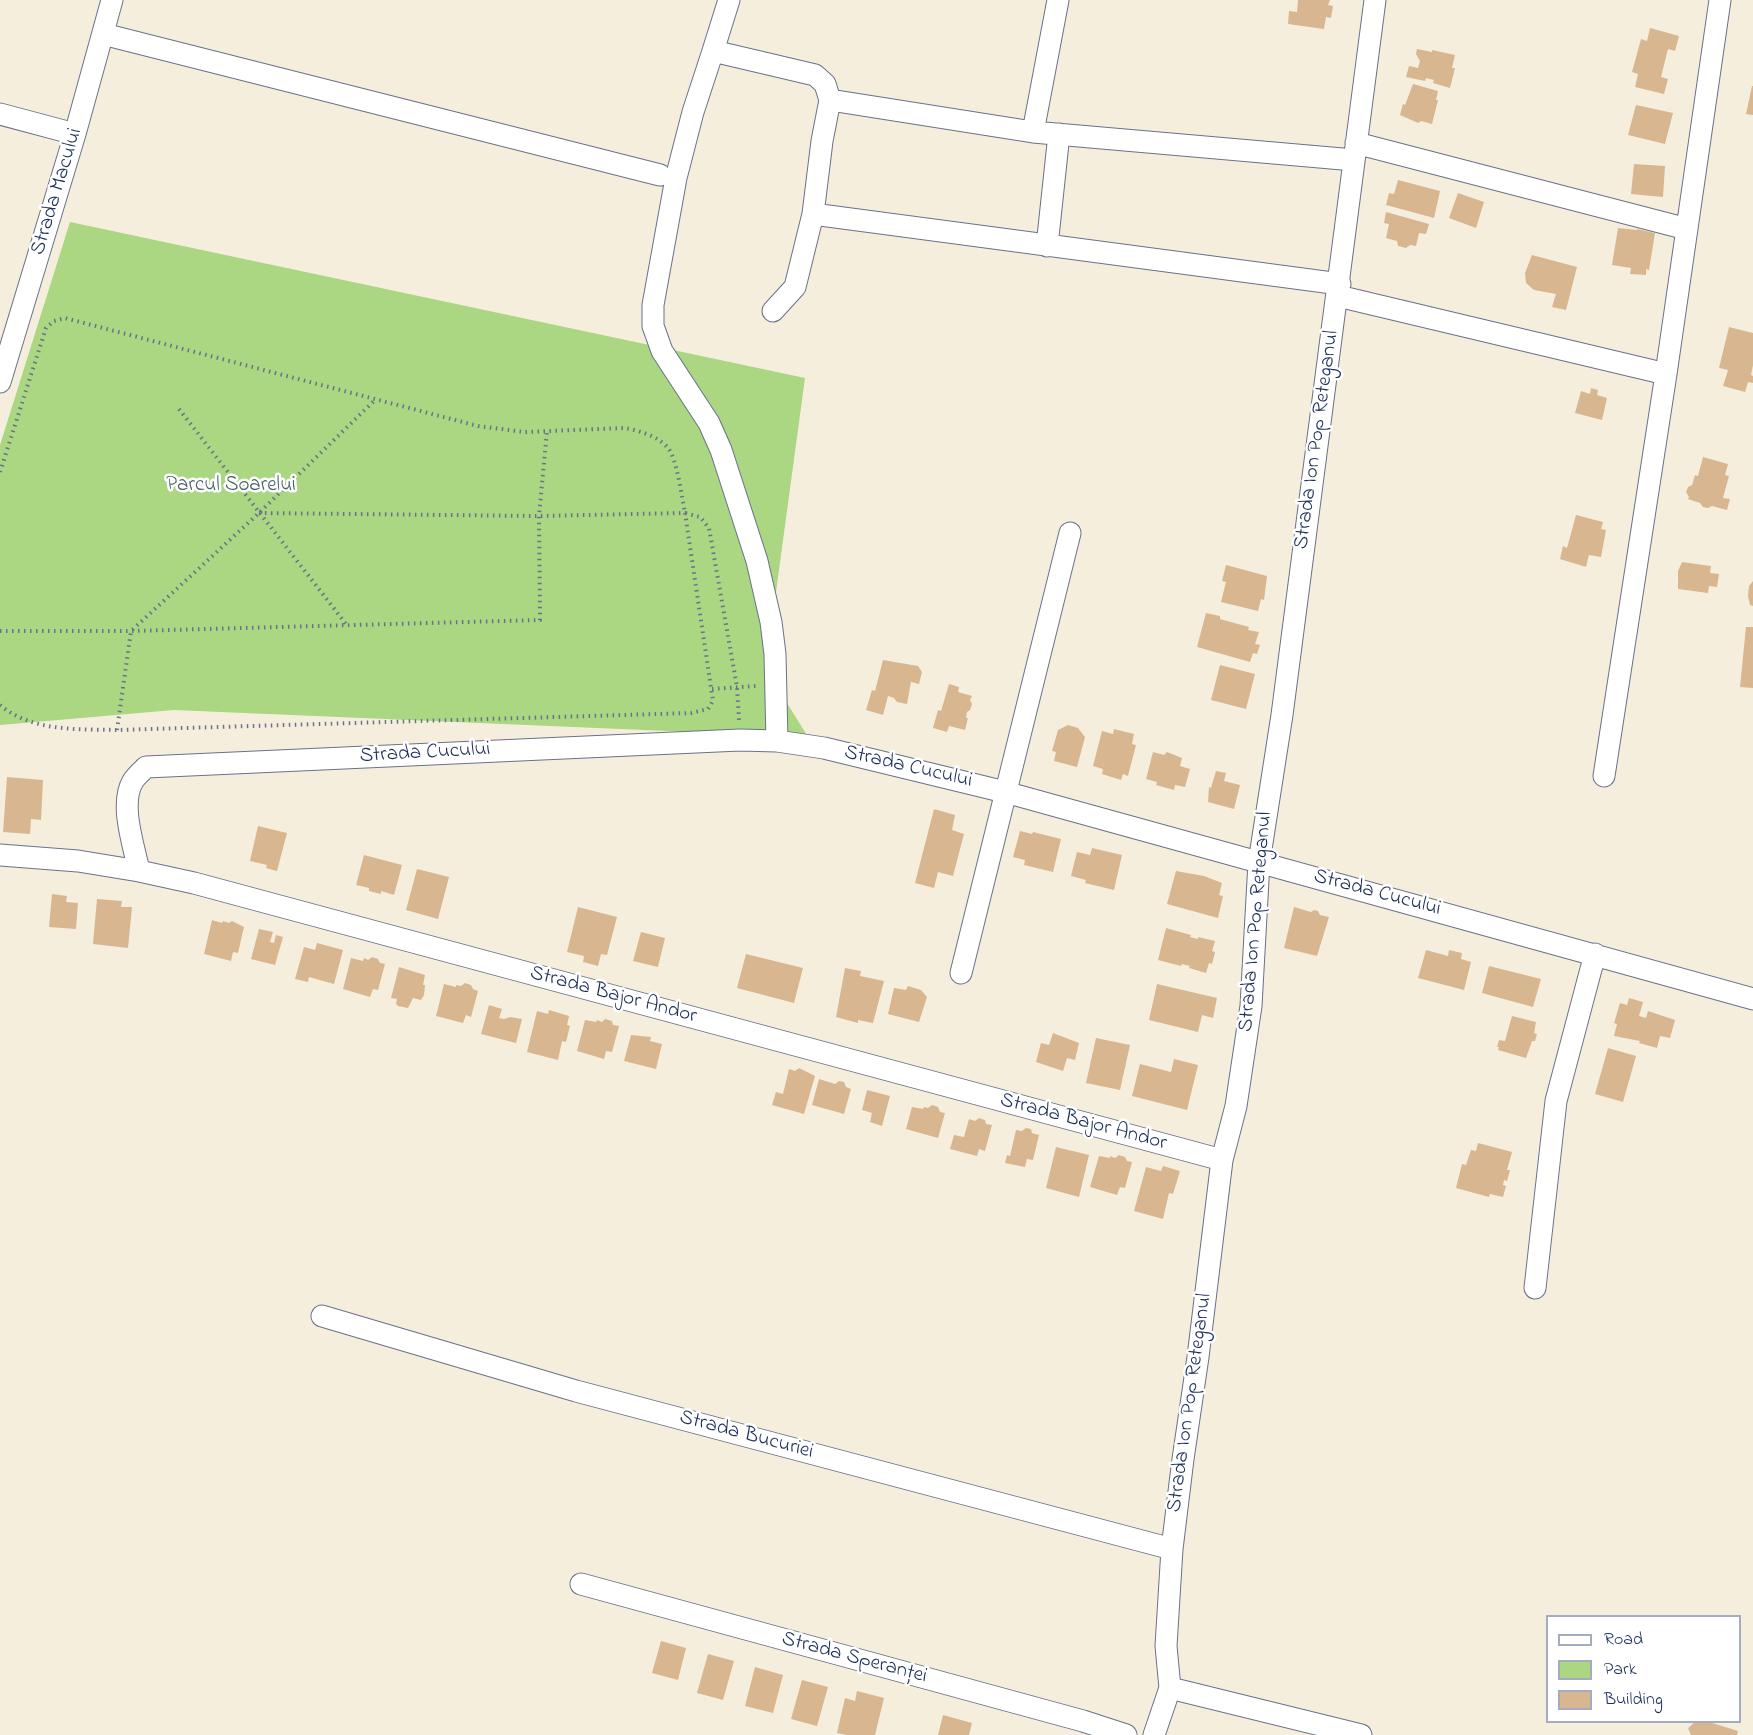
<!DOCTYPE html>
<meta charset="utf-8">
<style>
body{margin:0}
#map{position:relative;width:1753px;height:1735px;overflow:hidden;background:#f6eedd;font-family:"Indie Flower",sans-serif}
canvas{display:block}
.legend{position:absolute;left:1546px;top:1615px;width:195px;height:108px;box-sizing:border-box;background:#fff;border:2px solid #a4acbf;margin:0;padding:8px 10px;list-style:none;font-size:18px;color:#1b2f5e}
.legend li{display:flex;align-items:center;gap:12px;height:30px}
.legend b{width:30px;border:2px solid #a4acbf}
</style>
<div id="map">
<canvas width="1753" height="1735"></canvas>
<ul class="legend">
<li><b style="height:8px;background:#fff"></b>Road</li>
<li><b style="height:16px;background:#abd682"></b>Park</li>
<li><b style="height:16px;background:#d8b690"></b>Building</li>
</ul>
</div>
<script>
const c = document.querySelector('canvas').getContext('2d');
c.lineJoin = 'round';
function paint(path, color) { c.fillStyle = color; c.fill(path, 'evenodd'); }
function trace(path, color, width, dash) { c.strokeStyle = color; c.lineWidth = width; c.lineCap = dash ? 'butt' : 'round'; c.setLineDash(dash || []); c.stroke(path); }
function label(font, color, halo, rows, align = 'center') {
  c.font = font + ' "Indie Flower",sans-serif'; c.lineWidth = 5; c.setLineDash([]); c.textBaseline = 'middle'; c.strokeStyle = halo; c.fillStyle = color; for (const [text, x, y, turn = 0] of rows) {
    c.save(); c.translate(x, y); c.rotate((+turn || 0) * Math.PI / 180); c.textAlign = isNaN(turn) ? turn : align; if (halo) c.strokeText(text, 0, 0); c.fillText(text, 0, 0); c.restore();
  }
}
const green = new Path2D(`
 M70,222L805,378L771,629L779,690L808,737L174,710L0,725V445Z`);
const building = new Path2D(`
 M1298,0H1330L1328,5L1333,6L1331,18L1326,17L1324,29L1288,24L1289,11L1297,12Z
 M1650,28L1679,36L1675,51L1668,49L1661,77L1668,79L1664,94L1635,87L1638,74L1632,72L1641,39L1647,41Z
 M1417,49L1432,52V50L1455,55L1452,68H1455L1450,88L1433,83L1434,80L1426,78L1425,81L1406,77L1409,66L1418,68L1420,61L1416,54Z
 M1413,84L1438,91L1436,100H1438L1432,124L1421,121L1418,123L1400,115L1403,104L1405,105Z
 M1752,86H1753V115L1746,114Z
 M1636,105L1673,113L1665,144L1628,135Z
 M1634,164L1665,166L1663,197L1631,194Z
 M1398,180L1440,191L1434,218L1386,205L1389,193L1394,194Z
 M1458,193L1484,202L1476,228L1449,218Z
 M1386,212L1429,224L1426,234L1419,233L1416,246L1410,245L1406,248L1398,246L1397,241L1386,238L1389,224L1384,223Z
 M1618,228L1637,230V229L1655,233L1649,270L1646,269V275L1630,274L1631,268L1612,265Z
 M1532,255L1577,267L1566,310L1552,307L1556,294L1534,290L1526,283L1525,273Z
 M1729,327L1753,333V365L1751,375L1753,376V383L1748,382L1745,392L1723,386L1728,370L1719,368Z
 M1591,388L1598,390L1597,395L1607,398L1602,420L1575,413L1581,391L1590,394Z
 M1703,457L1728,464L1725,475L1729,476L1723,498L1730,499L1727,510L1712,506L1708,508L1703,507L1700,503L1688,499L1689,497L1686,492L1688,487L1692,485L1695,475L1698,476Z
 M1576,515L1603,522L1601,529L1606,530L1601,557L1589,555L1586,567L1560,559L1563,546L1567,548Z
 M1682,562L1711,566L1710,573L1719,574L1717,587L1709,586L1708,593L1678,589V571Z
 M1226,565L1267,576L1264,600L1261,599L1258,611L1221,602L1226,582L1222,581Z
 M1753,581V606L1750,605L1748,596L1749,586Z
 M1206,613L1220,616V619L1249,627L1248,630L1259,632L1255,644L1260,645L1257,654L1253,653L1250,662L1197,647Z
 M1746,627H1753V688L1740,687Z
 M883,660L918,666L922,672L919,684L911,682L907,704L897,702L894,698L888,696L883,715L866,710L872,690L875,691Z
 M1220,665L1255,674L1246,709L1211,700Z
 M949,684L959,687L958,692L972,696L970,700L972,704L970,710L967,712L966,718H968L965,730L949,726L947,732L933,728L938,710L941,711Z
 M1068,725L1078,728L1085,737L1077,767L1054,761L1056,752L1052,751L1058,730Z
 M1114,729L1134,734L1132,744L1136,745L1128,776L1123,774L1121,780L1102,774L1103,769L1093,766L1102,731L1113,734Z
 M1153,752L1164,755L1167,752L1182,758L1180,766L1190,769L1185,787L1175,785L1174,790L1156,785L1157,782L1146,779Z
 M1216,771L1226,773L1224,781L1240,785L1234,809L1208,802L1209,787L1211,788Z
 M7,777L43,780L41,820L31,819L30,834L3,832Z
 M934,809L955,815L952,830L964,834L953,876L938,872L934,888L915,883Z
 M258,826L287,833L277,871L266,868L267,865L250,861Z
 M1020,831L1032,834L1033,832L1061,839L1053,872L1024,865L1025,860L1013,857Z
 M1092,848L1122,855L1114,890L1085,883L1086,880L1071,876L1077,852L1090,855Z
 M364,855L402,865L394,895L381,891V894L369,891V888L356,885Z
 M417,869L449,877L438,919L406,910Z
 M1176,871L1204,876L1222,883L1219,895L1223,896L1218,918L1167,904Z
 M52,894L67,896L66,902L78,903L76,929L49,927Z
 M97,899L122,901L121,907H132L128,948L93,944Z
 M578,907L617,917L607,955L601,954L598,966L583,962L584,956L567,952Z
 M1294,907L1311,912L1314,910L1318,911L1320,915L1329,917L1317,956L1284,948Z
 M212,920L222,923L223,921L229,923L232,921L244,927L238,953L233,952L231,961L204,954Z
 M1166,928L1191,935L1190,937L1198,939V937L1215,941L1212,951L1215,952L1212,964L1209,963L1206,973L1189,968L1190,966L1182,964L1181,966L1158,960Z
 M259,929L273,932L270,942L274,943L276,935L283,937L275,965L251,959Z
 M641,932L665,938L658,967L633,961Z
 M317,943L343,950L334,984L309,977L308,982L295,979L304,947L315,950Z
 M1426,950L1448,956L1449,950L1462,953L1461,959L1471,962L1464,990L1418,978Z
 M746,954L803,968L794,1003L737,988Z
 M372,957L378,959L380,963L385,964L378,990L373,989L370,997L343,989L351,958L363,961L364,958L368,960Z
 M1489,966L1541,979L1533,1007L1482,993Z
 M399,967L425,975L423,985H425L424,995L421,1000L413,998L408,1008L398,1006L396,1004L397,999L391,998Z
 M845,968L861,971L860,976L884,981L873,1023L858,1020V1023L836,1017Z
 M465,983L471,985L473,989L478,991L471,1017L466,1015L463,1023L436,1016L444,984L456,987V985L461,986Z
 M1157,984L1217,998L1213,1018L1202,1015L1198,1032L1149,1020Z
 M908,986L921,990L927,997L919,1022L888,1014L894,988L906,990Z
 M1629,998L1643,1002L1639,1016L1646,1018L1648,1011L1675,1020L1670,1038L1660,1036L1657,1048L1639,1043L1640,1041L1614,1036L1617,1024L1614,1023L1620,1003L1627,1005Z
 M489,1005L502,1009L499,1018L504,1019L510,1017L522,1019L516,1043L481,1034Z
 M549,1010L569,1016L567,1025L570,1026L566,1042L562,1041L558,1060L527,1052L537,1011L548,1014Z
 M1512,1016L1536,1022L1534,1033L1537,1034L1535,1041H1532L1526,1058L1498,1050L1499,1047H1497L1499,1040L1505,1041Z
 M605,1019L612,1021L613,1025L619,1026L612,1052L606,1051L604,1059L577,1051L585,1020L596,1022L597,1020L602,1022Z
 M1053,1033L1079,1043L1075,1060L1067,1058L1063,1071L1036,1062L1041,1043L1049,1045Z
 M631,1035L651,1037L650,1041L662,1044L656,1069L624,1061Z
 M1096,1038L1130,1045L1120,1090L1086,1083Z
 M1608,1048L1636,1056L1623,1102L1595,1094Z
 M1174,1059L1198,1065L1187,1110L1132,1096L1140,1064L1171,1072Z
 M799,1068L815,1076L804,1114L772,1105L776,1092L783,1094L789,1069L795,1071Z
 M819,1079L835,1084L839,1081L844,1082L846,1087L851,1089L844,1114L812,1105Z
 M867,1090L890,1096L882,1126L870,1122L872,1113L862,1110Z
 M932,1105L938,1107L940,1112L945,1113L938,1138L906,1129L912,1107L923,1109L924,1107L928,1108Z
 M979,1118L985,1120L986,1124L992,1125L985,1151L979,1149L977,1156L950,1149L954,1135L964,1137L969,1119L975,1121Z
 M1026,1128L1031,1129L1032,1133L1039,1135L1033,1160L1027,1159L1025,1167L1005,1163L1007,1155L1010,1156L1016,1130L1022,1131Z
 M1478,1143L1512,1152L1507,1170H1510L1507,1181L1504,1180L1503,1185L1506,1186L1503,1197L1490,1194L1489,1197L1456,1188L1462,1164L1466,1165L1471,1150L1476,1151Z
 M1056,1147L1089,1155L1079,1197L1046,1188Z
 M1119,1155L1125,1157L1127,1161L1132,1162L1125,1188L1120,1187L1117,1195L1090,1187L1099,1156L1110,1158V1156L1115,1158Z
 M1163,1166L1180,1171L1173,1194L1169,1193L1163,1219L1134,1211L1146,1167L1161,1171Z
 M661,1641L686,1648L678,1680L652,1673Z
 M708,1654L734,1661L723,1700L697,1693Z
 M755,1667L783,1675L773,1713L745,1706Z
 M802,1680L828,1687L817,1726L791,1719Z
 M857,1691L884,1698L875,1735H847L837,1733L845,1698L855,1701Z
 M943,1715L972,1723L969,1735H938Z
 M1695,1722H1709L1738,1731L1737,1735H1691L1688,1728Z`);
const path = new Path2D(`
 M179,409L346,624
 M0,472L46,328L54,321L65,318L478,426L524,432L625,428C640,431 658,436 668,448C677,459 682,498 685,513L700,517L709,528L737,687L739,720
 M0,631H131L540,620L539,516L547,431
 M712,689L756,686
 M0,705C32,732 78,729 117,730L691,713L708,709L713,701L685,513L539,516L259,513
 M117,730L131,631L259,513L376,399`);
const minor = new Path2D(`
 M729,0L713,51L815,75L825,84L830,100L822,141L813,214L795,287L773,311
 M103,34L660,175
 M713,51L693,112L676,178L653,305V326L662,351L709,423L721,450L757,561L771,622L775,654L777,741
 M830,100L1033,132L1354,160
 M0,114L75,134
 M1033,132L1058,0
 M1356,143L1687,229
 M813,214L1340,284
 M1047,246L1059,134
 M1338,296L1666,374
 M0,382L75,134L112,0
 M1604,776L1666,374L1720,0
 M0,855L78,861L139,871L194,883L1222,1160
 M139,871C134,846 119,804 133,781C136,776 142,771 146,767L740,740L777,741L824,748L1005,792L1753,999
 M961,973L1070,533
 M1535,1288L1556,1101L1595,954
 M322,1316L576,1391L1172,1549
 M581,1584L1083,1721L1126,1735
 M1170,1688L1361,1735
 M1154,1735L1170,1688L1166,1646L1172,1549L1183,1459L1198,1357L1222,1160L1236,1106L1251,1006L1259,862L1282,715L1375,0`);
const streetNames = [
 ["Strada Macului",58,192,-73],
 ["Strada Ion Pop Reteganul",1318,440,-82],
 ["Strada Cucului",425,754,-3],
 ["Strada Cucului",908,768,13],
 ["Strada Cucului",1377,894,15],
 ["Strada Ion Pop Reteganul",1257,922,-85],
 ["Strada Bajor Andor",613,996,15],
 ["Strada Bajor Andor",1083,1123,15],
 ["Strada Ion Pop Reteganul",1191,1403,-82],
 ["Strada Bucuriei",746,1436,15],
 ["Strada Speranței",854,1659,15]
];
const parkNames = [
 ["Parcul Soarelui",231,487]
];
paint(green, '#abd682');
paint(building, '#d8b690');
trace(minor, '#68728a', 23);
trace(path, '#68728a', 4, [1.5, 4.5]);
trace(minor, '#fff', 21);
label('21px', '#1b2f5e', '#fff', streetNames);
label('21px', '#466169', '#fff', parkNames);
</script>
